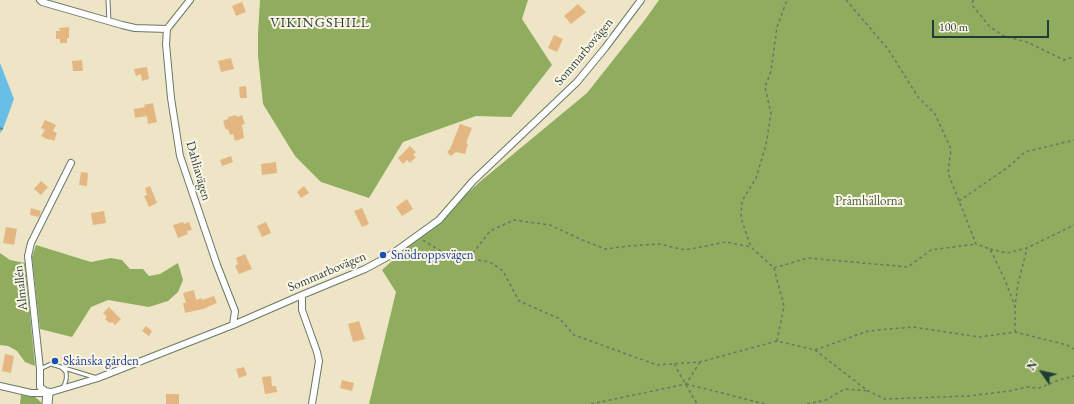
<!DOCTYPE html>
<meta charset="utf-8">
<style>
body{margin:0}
#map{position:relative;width:1074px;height:404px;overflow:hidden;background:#eee5c6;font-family:"EB Garamond",serif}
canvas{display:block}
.north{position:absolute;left:1022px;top:352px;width:40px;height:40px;-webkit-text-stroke:3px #fcf5e5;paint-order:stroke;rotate:304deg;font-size:11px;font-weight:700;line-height:16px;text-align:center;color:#1f3d34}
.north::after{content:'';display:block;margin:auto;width:14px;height:18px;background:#1f3d34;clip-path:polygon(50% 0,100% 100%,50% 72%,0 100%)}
.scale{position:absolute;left:932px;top:20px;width:117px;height:18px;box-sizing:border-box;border:2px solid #1f3d34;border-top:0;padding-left:5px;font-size:12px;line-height:14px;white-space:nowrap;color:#1f3d34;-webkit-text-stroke:3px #fcf5e5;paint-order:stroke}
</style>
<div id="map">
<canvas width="1074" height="404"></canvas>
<div class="north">N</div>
<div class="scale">100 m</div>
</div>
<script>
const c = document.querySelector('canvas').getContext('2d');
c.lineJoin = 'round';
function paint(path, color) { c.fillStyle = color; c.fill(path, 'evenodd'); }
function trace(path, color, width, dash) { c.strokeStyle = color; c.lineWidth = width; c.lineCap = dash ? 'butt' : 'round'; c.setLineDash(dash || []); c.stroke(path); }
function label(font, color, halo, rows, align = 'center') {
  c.font = font + ' "EB Garamond",serif'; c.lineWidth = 4; c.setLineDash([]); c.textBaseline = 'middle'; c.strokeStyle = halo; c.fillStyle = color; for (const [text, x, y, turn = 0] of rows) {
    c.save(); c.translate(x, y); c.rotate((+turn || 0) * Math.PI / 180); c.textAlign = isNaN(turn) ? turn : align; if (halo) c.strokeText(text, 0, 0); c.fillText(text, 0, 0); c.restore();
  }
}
const forest = new Path2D(`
 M260,0H528L522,19L552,65L511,117L476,116L403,142L369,198L321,182L295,156L263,104L258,56V34Z
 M659,0H1074V404H369L396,292L382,270L482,180L587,93L644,21Z
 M36,245L91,262L111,258L122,260L130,269H143L149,276L160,274L178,263L183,280L178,292L168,301L149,307L108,300L91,307L72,337L40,329L32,257Z
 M0,253L10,260L25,263L35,366L25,362L17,351L8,346L0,345Z
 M21,395L35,397L42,403L41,404H20Z`);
const water = new Path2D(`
 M0,63L14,99L3,129L0,133Z`);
const building = new Path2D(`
 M242,2L246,12L236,16L232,6Z
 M578,4L586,12L571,24L564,16Z
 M69,27V38H67V43H60V39H56V31H60L59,28Z
 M554,35L563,39L557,52L548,48Z
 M231,58L234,69L221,72L218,61Z
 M82,60L83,71H73L72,61Z
 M147,67L149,79L142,81L141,74L136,76L134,69Z
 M246,86L247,98H240L239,87Z
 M153,103L157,122L148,124L147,116L135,118L134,109L145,107L144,105Z
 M236,115L237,117L242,115L245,124L242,125L244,138L235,141L233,134L230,135L228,129L226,130L223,121L228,119V117Z
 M45,120L56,125L53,131L57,133L54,141L50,139L49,140L41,136L45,130L41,128Z
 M460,124L472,128L466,143L468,144L465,154L456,152L451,156L447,152L450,149Z
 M410,146L416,152L413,155L416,157L410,163L407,160L403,164L398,158Z
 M231,156L233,162L222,166L220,160Z
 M276,162L277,173L262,175L261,164Z
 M81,172L88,173L87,186L79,185Z
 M41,181L48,187L41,195L34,189Z
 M150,186L157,203L149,207L144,196L147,195L145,188Z
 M304,186L309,193L301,198L297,192Z
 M407,199L413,209L402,216L396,207Z
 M31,208L41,211L39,217L30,215Z
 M362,208L369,224L362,227L354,211Z
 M104,211L106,223L93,225L91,213Z
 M183,222L184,224L189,222L192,230L187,231L188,234L178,238L173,225Z
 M266,222L271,233L262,237L257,226Z
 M6,227L17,229L14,245L3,243Z
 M245,254L252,269L239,274L235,266L238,264L236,258Z
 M194,290L196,300L202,298V300L214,296L217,303L203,309L185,313L183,303H186L183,293Z
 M109,307L121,319L115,325L112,322L110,323L105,319L107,317L103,313Z
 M359,321L365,339L353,342L348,324Z
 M146,326L152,331L149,336L142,331Z
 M5,354L14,356L11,373L2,371Z
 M244,367L247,375L239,378L236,369Z
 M271,376L272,386H276L277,392L265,394L262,377Z
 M342,380L354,383L352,391L340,388Z
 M166,394H179V404H166Z`);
const path = new Path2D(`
 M846,0L888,49L918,97L935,114L951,149L948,173L976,244L990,249L1005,280L1015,306
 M973,0L972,5L990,27L1004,36L1027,42L1064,60L1074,57
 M0,128L3,129
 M959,201L1007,168L1025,152L1074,140
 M423,240L447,255L490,262L503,271L519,301L560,319L574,335L657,365L700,362L777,341L815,350L868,331L913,327L979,337L1015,332L1067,345L1074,349
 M990,249L1007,253L1027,248L1074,225
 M469,258L490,231L514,220L550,225L580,239L605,249L628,246L659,244L685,250L726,242L751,247
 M774,268L808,258L908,267L931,250L976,244
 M1015,332V306L1018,284L1027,248
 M777,341L784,306L774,268L751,247L741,218L742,201L756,178L766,145L771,113L765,87L771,71L777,27L787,0
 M815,350L868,391L885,399L968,396L1009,391L1027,387L1039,388L1059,380L1074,376
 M674,364L697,404
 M686,384L765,404
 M591,404L686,384L700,362
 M807,404L826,400L845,389L868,391`);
const lane = new Path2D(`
 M108,0L109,22
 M62,368L66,372C67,379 66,381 63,388
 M40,369L51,364L97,378`);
const street = new Path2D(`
 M40,0L42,2L122,25L135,28L167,29
 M190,0L167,29L166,44L171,98L180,156L217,265L235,311L233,325
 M302,295V310L317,352L319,361L312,404
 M0,386L31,393H48L98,378L233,325L302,295L365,269L389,256L439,220L473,181L577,82L605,48L641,0
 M48,393L40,387V369L28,256L31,243L71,163`);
const secondary = new Path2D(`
 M47,404L48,393`);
const markers = [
 [383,255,4,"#1a4fb4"],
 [55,361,4,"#1a4fb4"]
];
const streetNames = [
 ["Sommarbovägen",584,52,-50],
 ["Dahliavägen",198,171,74],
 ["Sommarbovägen",327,272,-23],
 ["Almallén",21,288,-96]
];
const parkNames = [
 ["Pråmhällorna",869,201]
];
const transitNames = [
 ["Snödroppsvägen",391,255],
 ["Skånska gården",63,361]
];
const neighbourhoodNames = [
 ["VIKINGSHILL",320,23]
];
paint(forest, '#90ac5f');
paint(water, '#68bee5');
paint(building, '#e4b681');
trace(lane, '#677867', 5);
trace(street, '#677867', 8);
trace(secondary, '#677867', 11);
trace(path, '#677867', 1.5, [3, 3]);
trace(lane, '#fff', 3);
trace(street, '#fff', 6);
trace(secondary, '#fff', 9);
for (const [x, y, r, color] of markers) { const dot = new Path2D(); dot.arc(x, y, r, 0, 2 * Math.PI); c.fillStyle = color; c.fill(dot); trace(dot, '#fcf5e5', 1.5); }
label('13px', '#1f3d34', '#fcf5e5', streetNames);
label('13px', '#3d593f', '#fcf5e5', parkNames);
label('13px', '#164399', '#fcf5e5', transitNames, 'left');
c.letterSpacing = '1px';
label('14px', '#1f3d34', '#fcf5e5', neighbourhoodNames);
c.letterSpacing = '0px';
</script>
